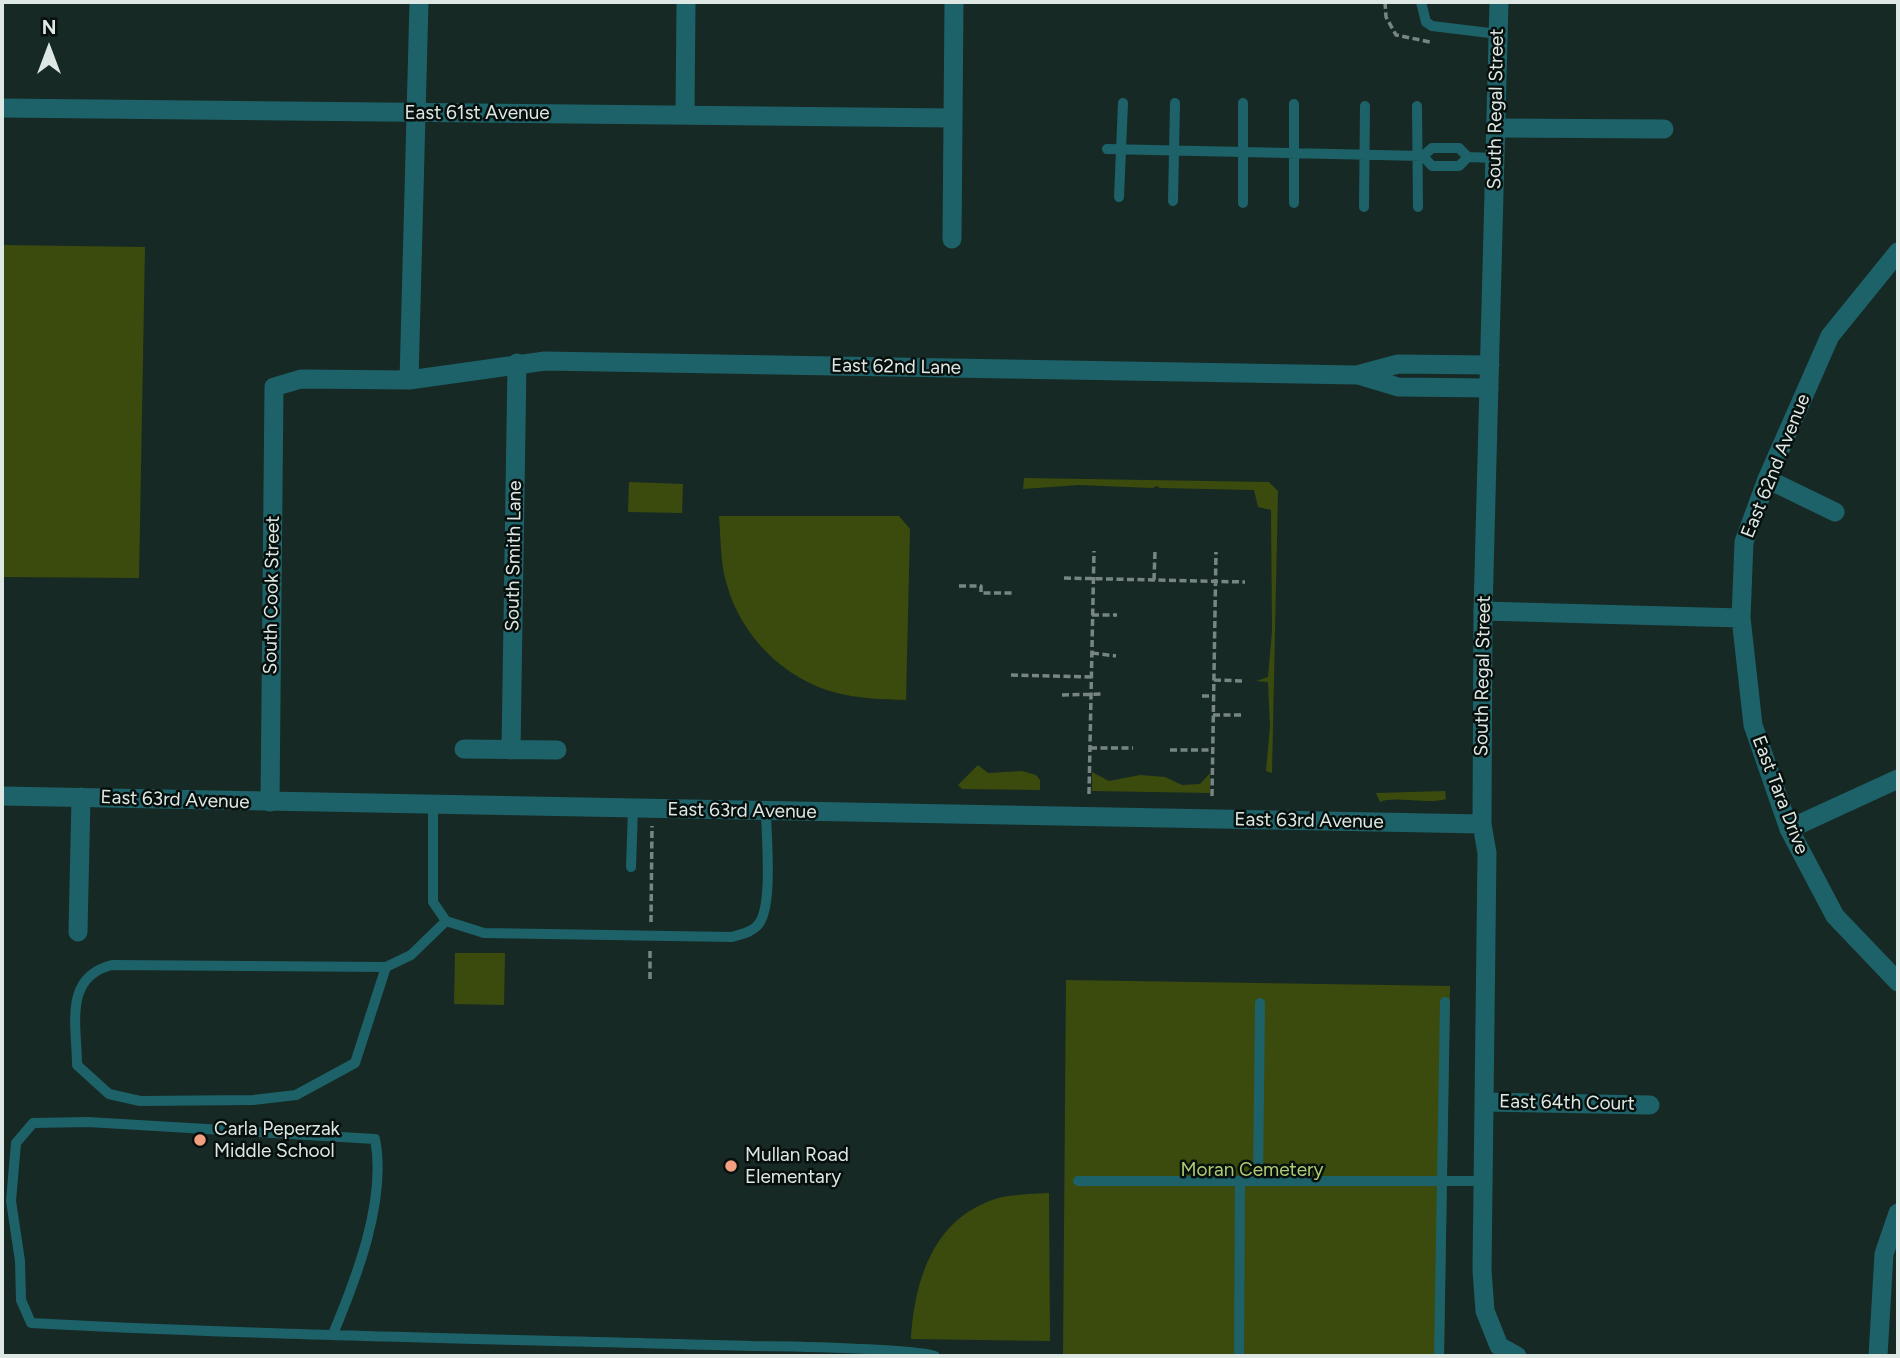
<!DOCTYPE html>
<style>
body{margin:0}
#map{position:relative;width:1900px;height:1358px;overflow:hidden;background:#172925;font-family:Figtree,sans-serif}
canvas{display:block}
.frame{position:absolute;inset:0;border:4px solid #dde8e5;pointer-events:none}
.north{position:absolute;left:14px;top:14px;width:70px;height:70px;-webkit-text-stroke:5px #08100e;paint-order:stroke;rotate:0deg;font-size:19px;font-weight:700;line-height:28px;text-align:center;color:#dde8e5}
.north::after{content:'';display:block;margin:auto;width:24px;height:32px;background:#dde8e5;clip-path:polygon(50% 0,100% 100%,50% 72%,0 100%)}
</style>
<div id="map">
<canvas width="1900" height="1358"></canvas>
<div class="frame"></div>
<div class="north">N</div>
</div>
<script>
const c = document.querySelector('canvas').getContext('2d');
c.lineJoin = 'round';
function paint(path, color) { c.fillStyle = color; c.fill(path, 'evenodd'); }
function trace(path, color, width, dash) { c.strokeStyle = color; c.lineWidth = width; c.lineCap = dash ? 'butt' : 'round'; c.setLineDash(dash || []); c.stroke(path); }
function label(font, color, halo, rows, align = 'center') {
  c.font = font + ' Figtree,sans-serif'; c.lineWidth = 5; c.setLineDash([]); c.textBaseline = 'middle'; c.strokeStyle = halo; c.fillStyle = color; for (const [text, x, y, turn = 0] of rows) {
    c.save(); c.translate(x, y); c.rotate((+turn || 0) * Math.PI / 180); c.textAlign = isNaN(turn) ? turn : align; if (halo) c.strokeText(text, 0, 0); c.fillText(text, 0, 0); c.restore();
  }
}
const green = new Path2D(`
 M2,245L145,247L139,578L2,577Z
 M1024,478L1269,482L1278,491L1272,773L1266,771L1270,726L1268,682L1256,681L1268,677L1272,631L1271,510L1258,507L1254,490L1160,488L1157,486L1152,488L1079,485L1023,489Z
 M629,482L683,484L682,513L628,512Z
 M719,516H899L910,529L906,700C883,699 860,699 837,693C785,680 741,636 727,585C720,563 721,539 719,516Z
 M978,765L988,773L1022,771L1036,775L1040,780V790L962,789L958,785Z
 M1092,772L1109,781L1140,775L1165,777L1182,785L1200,784L1210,773V793L1092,791Z
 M1445,791L1446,799C1427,805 1394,795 1380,802L1376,793Z
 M455,953H505L504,1005L454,1004Z
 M1066,980L1450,986L1444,1356H1063Z
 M1049,1193L1050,1341L911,1339C915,1281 932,1220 995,1199C1012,1194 1032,1194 1049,1193Z`);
const path = new Path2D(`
 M1385,2L1386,17L1396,35L1430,42
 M1064,578L1245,582
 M1154,580L1155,551
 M959,586H981V593H1012
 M1092,615H1117
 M1092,653L1116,656
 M1011,675L1091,677
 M1214,680L1243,681
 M1062,695L1103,694
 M1202,696H1214
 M1213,715H1243
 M1090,748H1133
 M1170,750H1213
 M1089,794L1094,551
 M1212,796L1216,552
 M651,922L652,826
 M650,979V950`);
const service = new Path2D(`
 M1421,2L1426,22L1432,26L1498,34
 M1417,106L1418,207
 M1107,149L1423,156
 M1468,157L1459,166H1432L1423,156L1432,148H1459L1468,157L1495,158
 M1119,197L1123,103
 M1173,201L1175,103
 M1243,203V103
 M1294,203V104
 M1364,207L1365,106
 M433,805V902L446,921L484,933L732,937C741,934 750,933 757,926C774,910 766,835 766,811
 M631,867L633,809
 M386,967L355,1063L296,1095L253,1100L140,1101L109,1094L77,1065C77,1026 63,977 112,965L386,967L411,955L446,921
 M1078,1181H1483
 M1258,1181L1260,1003
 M333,1334C356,1279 387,1200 375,1139L88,1122L33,1123L16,1143L11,1201L20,1261L21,1300L31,1323C271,1336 511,1339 752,1346C776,1346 927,1349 935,1356
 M1239,1356L1240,1181
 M1439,1356L1445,1002`);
const minor = new Path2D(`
 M2,108L952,118
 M685,115L686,2
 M1496,128L1664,129
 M952,239L954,2
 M1898,252L1830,336L1767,479L1744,542L1741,618L1753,725L1789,829L1835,916L1898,982
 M1358,375L1398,387L1489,388
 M409,380L419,2
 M1767,479L1835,512
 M1483,611L1741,618
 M464,749L557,750
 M511,750L517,363
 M270,802L274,387L301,379L409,380L545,361L1357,375L1398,364L1490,365
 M1789,829L1898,779
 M78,932L81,797
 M1485,1102L1650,1105
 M1878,1356L1884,1254L1898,1213`);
const tertiary = new Path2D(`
 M1499,2L1483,611L1482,824L1487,853L1482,1270L1485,1311L1499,1346L1517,1356
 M2,796L1482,824`);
const markers = [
 [200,1140,7,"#f2a07f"],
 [731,1166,7,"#f2a07f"]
];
const streetNames = [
 ["South Regal Street",1496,109,-89],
 ["East 61st Avenue",477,113],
 ["East 62nd Lane",896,367,1],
 ["East 62nd Avenue",1776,466,-68],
 ["South Smith Lane",514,556,-89],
 ["South Cook Street",272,595,-89],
 ["South Regal Street",1483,676,-89],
 ["East Tara Drive",1780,795,69],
 ["East 63rd Avenue",175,800,2],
 ["East 63rd Avenue",742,811,1],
 ["East 63rd Avenue",1309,821,1],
 ["East 64th Court",1567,1103,1]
];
const poiNames = [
 ["Carla Peperzak",214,1129],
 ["Middle School",214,1151],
 ["Mullan Road",745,1155],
 ["Elementary",745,1177]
];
const parkNames = [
 ["Moran Cemetery",1252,1170]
];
paint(green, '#3b4b0d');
trace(path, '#788683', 3.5, [7, 3.5]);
trace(service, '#1d6269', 10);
trace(minor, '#1d6269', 19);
trace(tertiary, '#1d6269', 19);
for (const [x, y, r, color] of markers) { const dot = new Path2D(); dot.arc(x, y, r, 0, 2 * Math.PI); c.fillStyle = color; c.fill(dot); trace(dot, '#08100e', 2.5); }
label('19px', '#dde8e5', '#08100e', streetNames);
label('19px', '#dde8e5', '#08100e', poiNames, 'left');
label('19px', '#afcc73', '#08100e', parkNames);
</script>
